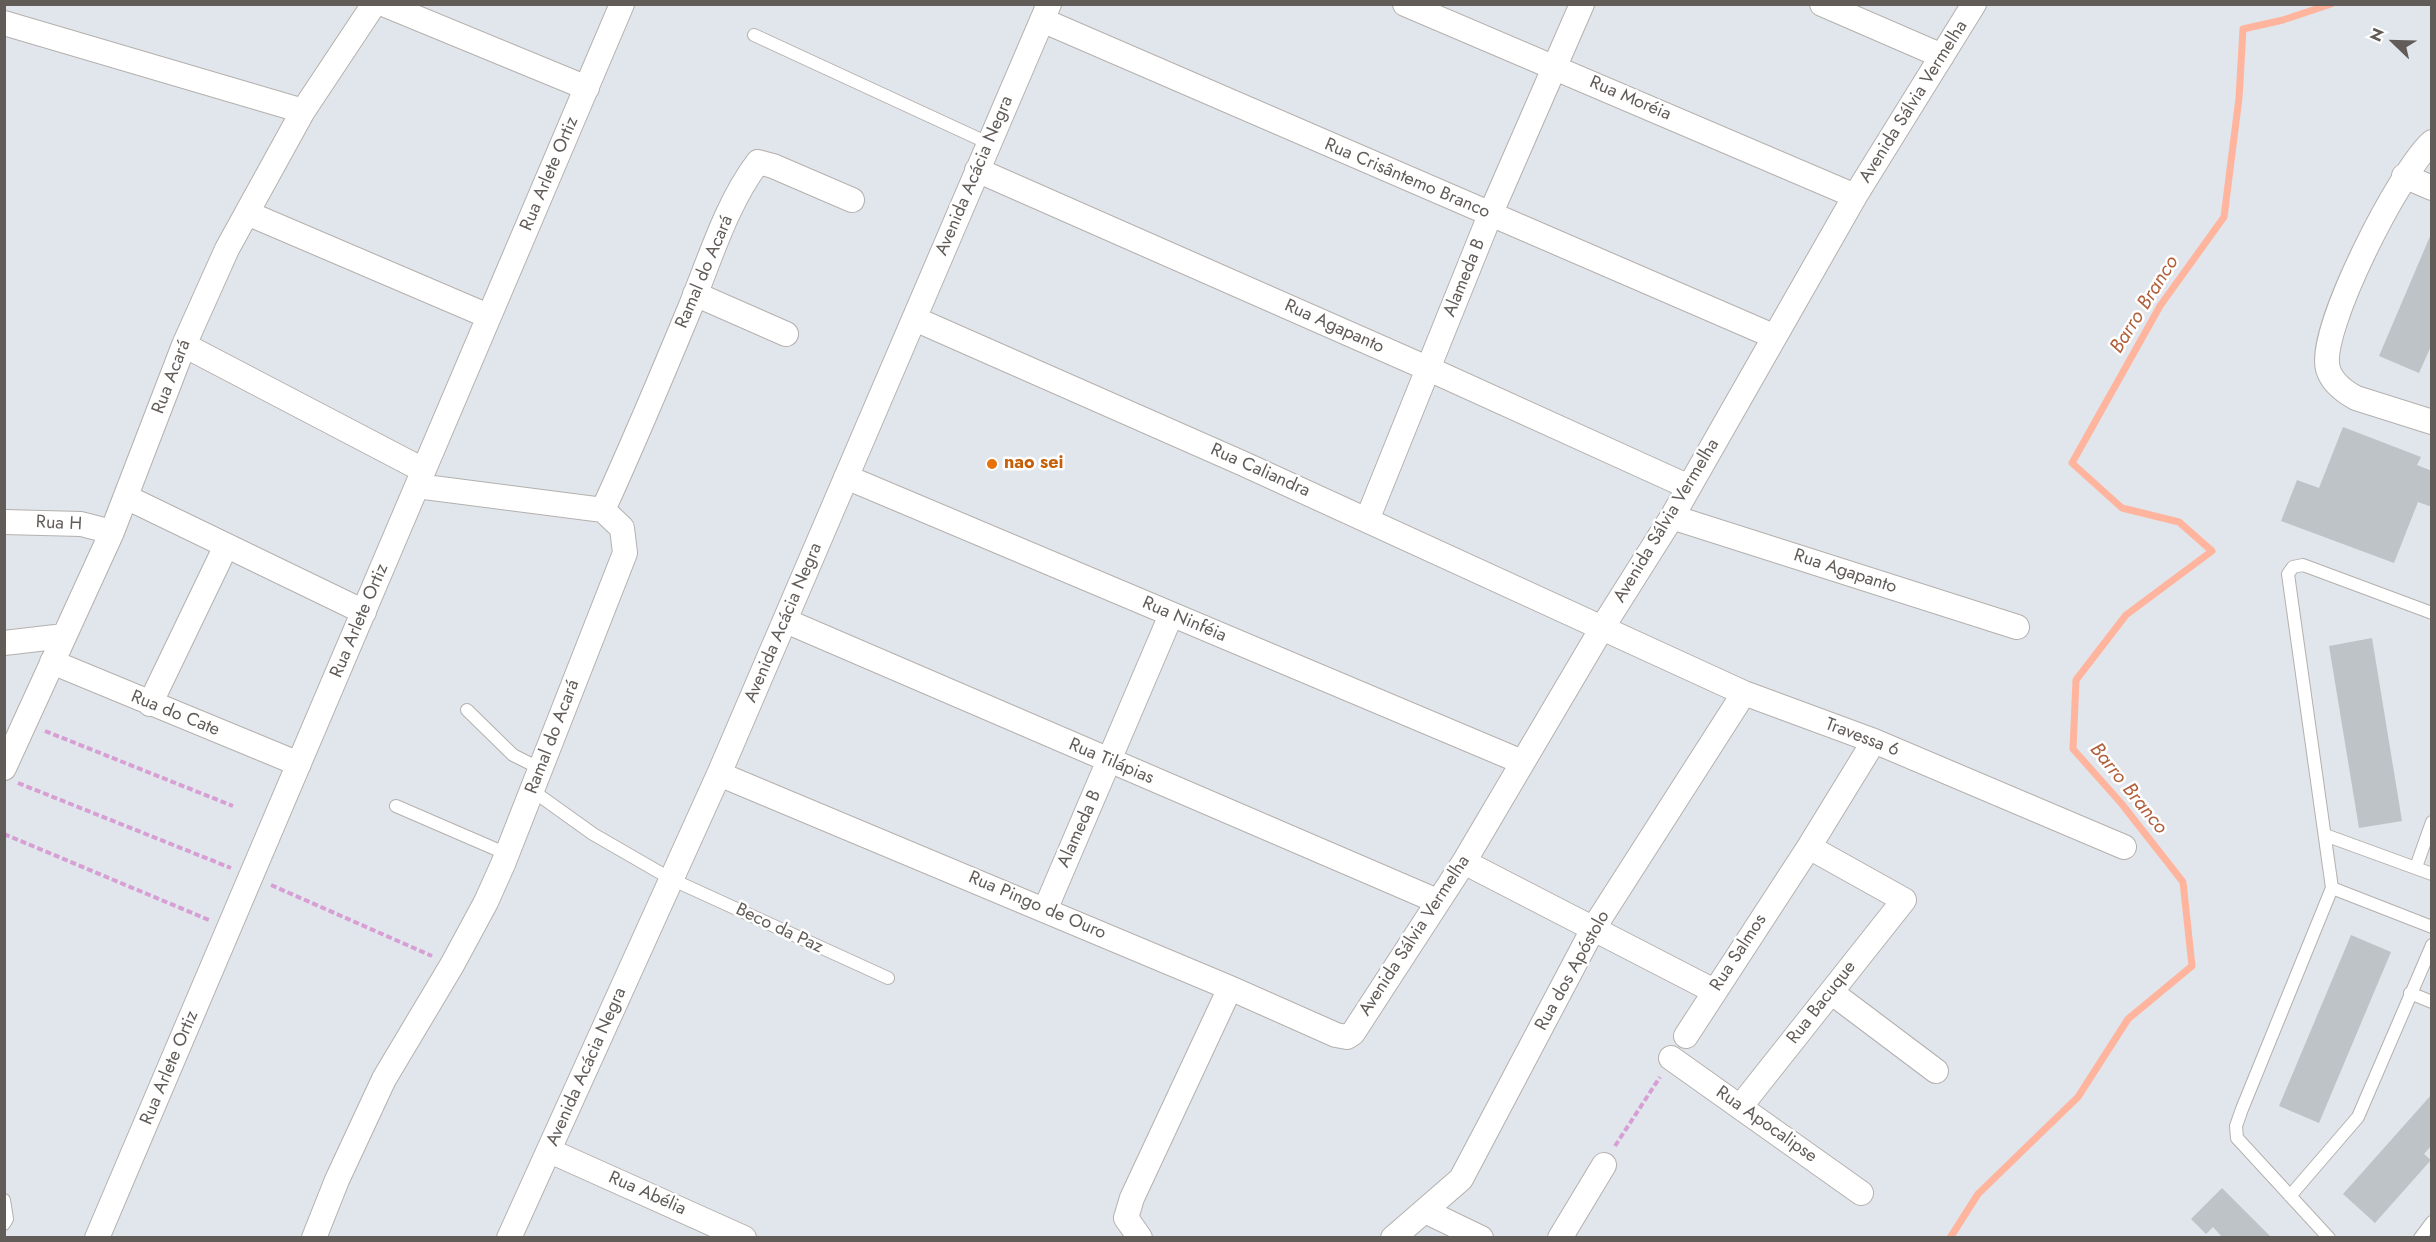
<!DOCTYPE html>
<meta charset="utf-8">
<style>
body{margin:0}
#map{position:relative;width:2436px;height:1242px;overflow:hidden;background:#e1e6ed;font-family:Jost,sans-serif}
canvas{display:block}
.frame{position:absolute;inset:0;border:6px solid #625c59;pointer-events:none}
.north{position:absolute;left:2364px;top:12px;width:60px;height:60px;-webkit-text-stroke:4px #fff;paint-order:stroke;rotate:293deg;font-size:16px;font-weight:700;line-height:24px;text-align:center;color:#625c59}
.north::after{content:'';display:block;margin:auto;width:21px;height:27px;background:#625c59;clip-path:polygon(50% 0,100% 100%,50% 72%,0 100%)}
</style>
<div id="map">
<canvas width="2436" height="1242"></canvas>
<div class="frame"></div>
<div class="north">N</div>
</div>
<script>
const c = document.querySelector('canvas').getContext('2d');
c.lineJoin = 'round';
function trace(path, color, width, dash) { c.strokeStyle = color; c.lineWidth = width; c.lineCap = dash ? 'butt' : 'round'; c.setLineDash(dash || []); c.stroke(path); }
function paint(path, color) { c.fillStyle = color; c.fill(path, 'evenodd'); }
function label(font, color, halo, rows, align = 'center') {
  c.font = font + ' Jost,sans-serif'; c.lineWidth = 5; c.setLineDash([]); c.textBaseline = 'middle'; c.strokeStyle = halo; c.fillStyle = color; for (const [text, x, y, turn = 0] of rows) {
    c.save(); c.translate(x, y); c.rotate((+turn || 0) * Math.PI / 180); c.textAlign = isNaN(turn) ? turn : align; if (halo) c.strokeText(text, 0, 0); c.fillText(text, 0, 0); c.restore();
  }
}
const stream = new Path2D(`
 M1950,1238L1978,1194L2078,1097L2128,1019L2192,966L2183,882L2121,803L2073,749L2076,680L2126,615L2212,551L2179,522L2122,508L2072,463L2160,306L2224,217L2239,98L2243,29L2283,20L2331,4`);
const building = new Path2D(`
 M2431,234L2432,344L2419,373L2379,356Z
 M2343,427L2421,457L2417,465L2432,471V507L2418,502L2394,563L2281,521L2297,480L2319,488Z
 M2372,638L2402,821L2359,828L2329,646Z
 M2351,935L2391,952L2319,1123L2279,1106Z
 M2432,1094V1145L2424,1154L2431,1160L2375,1223L2343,1194Z
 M2222,1188L2272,1238H2223L2213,1227L2206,1234L2191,1219Z`);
const path = new Path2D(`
 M45,731L233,806
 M18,783L231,868
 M4,834L209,920
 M271,885L432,956
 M1615,1146L1660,1077`);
const lane = new Path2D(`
 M754,35L988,143
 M467,710L513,755L541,769
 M533,791L593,834L671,879L888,978
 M396,806L507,854
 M2325,835L2432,874
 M2416,867L2432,822
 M2332,888L2432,927
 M2410,993L2432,1002
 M2290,1196L2358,1117L2432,945
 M4,1200L7,1219L4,1224
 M2329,1238L2237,1138L2236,1126L2242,1109L2332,888L2288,574L2293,567L2303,565L2432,613
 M2420,1238L2432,1222`);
const street = new Path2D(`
 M383,4L587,88
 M1405,4L1855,196
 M1822,4L1942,56
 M1042,20L1773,336
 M4,23L303,111
 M2432,142C2401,169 2317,331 2328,369C2332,383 2345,392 2356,398L2432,422
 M977,170L1429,369L1689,487
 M2404,176L2432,188
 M247,213L488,316
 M695,294L786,334
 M915,319L1244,464L1744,693L1874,741L2124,847
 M184,345L423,470
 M846,477L1522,762
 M126,497L364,612
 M603,510C634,442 663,373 692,303C711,256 727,203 758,162L773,166L852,200
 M1672,517L2017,627
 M1367,520L1490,215L1582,4
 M4,522L81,524L112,532
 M786,621L1437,901
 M4,643L64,636
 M52,662L299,764
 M150,704L226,546
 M4,768L112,532L184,345L227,249L303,111L374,4
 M719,774L1230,988L1336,1035L1347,1037L1353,1033L1464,862L1602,628L1672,517L1855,196L1974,4
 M1464,862L1714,991
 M1045,910L1171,615
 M1831,992L1936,1071
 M1686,1036L1809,847L1874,741
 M1671,1058L1861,1193
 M1740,1107L1904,900L1809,847
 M550,1151L744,1238
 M1425,1211L1481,1238
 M97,1238L622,4
 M314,1238L337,1180L384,1079L452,965L486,902L503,864L625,553L622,528L603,510L417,486
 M509,1238L719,774L1049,4
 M1140,1238L1126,1218L1132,1198L1230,988
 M1393,1238L1461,1179L1593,929L1744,693
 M1560,1238L1604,1165`);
const markers = [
 [992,464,6,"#e8710a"]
];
const streetNames = [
 ["Rua Moréia",1630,99,23],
 ["Avenida Sálvia Vermelha",1914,102,-58],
 ["Rua Arlete Ortiz",550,174,-67],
 ["Avenida Acácia Negra",975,176,-67],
 ["Rua Crisântemo Branco",1407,179,23],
 ["Ramal do Acará",705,272,-67],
 ["Alameda B",1465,278,-68],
 ["Rua Agapanto",1334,327,24],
 ["Rua Acará",172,377,-69],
 ["Rua Caliandra",1260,471,24],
 ["Avenida Sálvia Vermelha",1667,521,-59],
 ["Rua H",59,524,3],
 ["Rua Agapanto",1845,572,18],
 ["Rua Ninféia",1184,620,23],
 ["Rua Arlete Ortiz",360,621,-67],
 ["Avenida Acácia Negra",784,623,-67],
 ["Rua do Cate",175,714,22],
 ["Ramal do Acará",553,737,-69],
 ["Travessa 6",1862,738,21],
 ["Rua Tilápias",1111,762,23],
 ["Alameda B",1080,829,-66],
 ["Rua Pingo de Ouro",1037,906,23],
 ["Beco da Paz",779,929,25],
 ["Avenida Sálvia Vermelha",1415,936,-57],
 ["Rua Salmos",1739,953,-57],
 ["Rua dos Apóstolo",1573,971,-61],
 ["Rua Bacuque",1822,1003,-52],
 ["Avenida Acácia Negra",587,1067,-66],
 ["Rua Arlete Ortiz",170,1068,-67],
 ["Rua Apocalipse",1766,1125,35],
 ["Rua Abélia",647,1194,24]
];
const foodNames = [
 ["nao sei",1004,464]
];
const waterNames = [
 ["Barro Branco",2145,305,-58],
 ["Barro Branco",2128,789,51]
];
trace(stream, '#ffb49e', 7);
paint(building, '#bdc3c7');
trace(lane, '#b4b0ad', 14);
trace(street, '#b4b0ad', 26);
trace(path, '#d79fd4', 4, [6, 3]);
trace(lane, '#fff', 12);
trace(street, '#fff', 24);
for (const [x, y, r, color] of markers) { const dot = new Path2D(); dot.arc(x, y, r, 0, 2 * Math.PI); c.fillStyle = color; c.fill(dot); trace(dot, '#fff', 2); }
label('18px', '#625c59', '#fff', streetNames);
label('bold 18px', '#c56008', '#fff', foodNames, 'left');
label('italic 20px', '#b15f3b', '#fff', waterNames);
</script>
